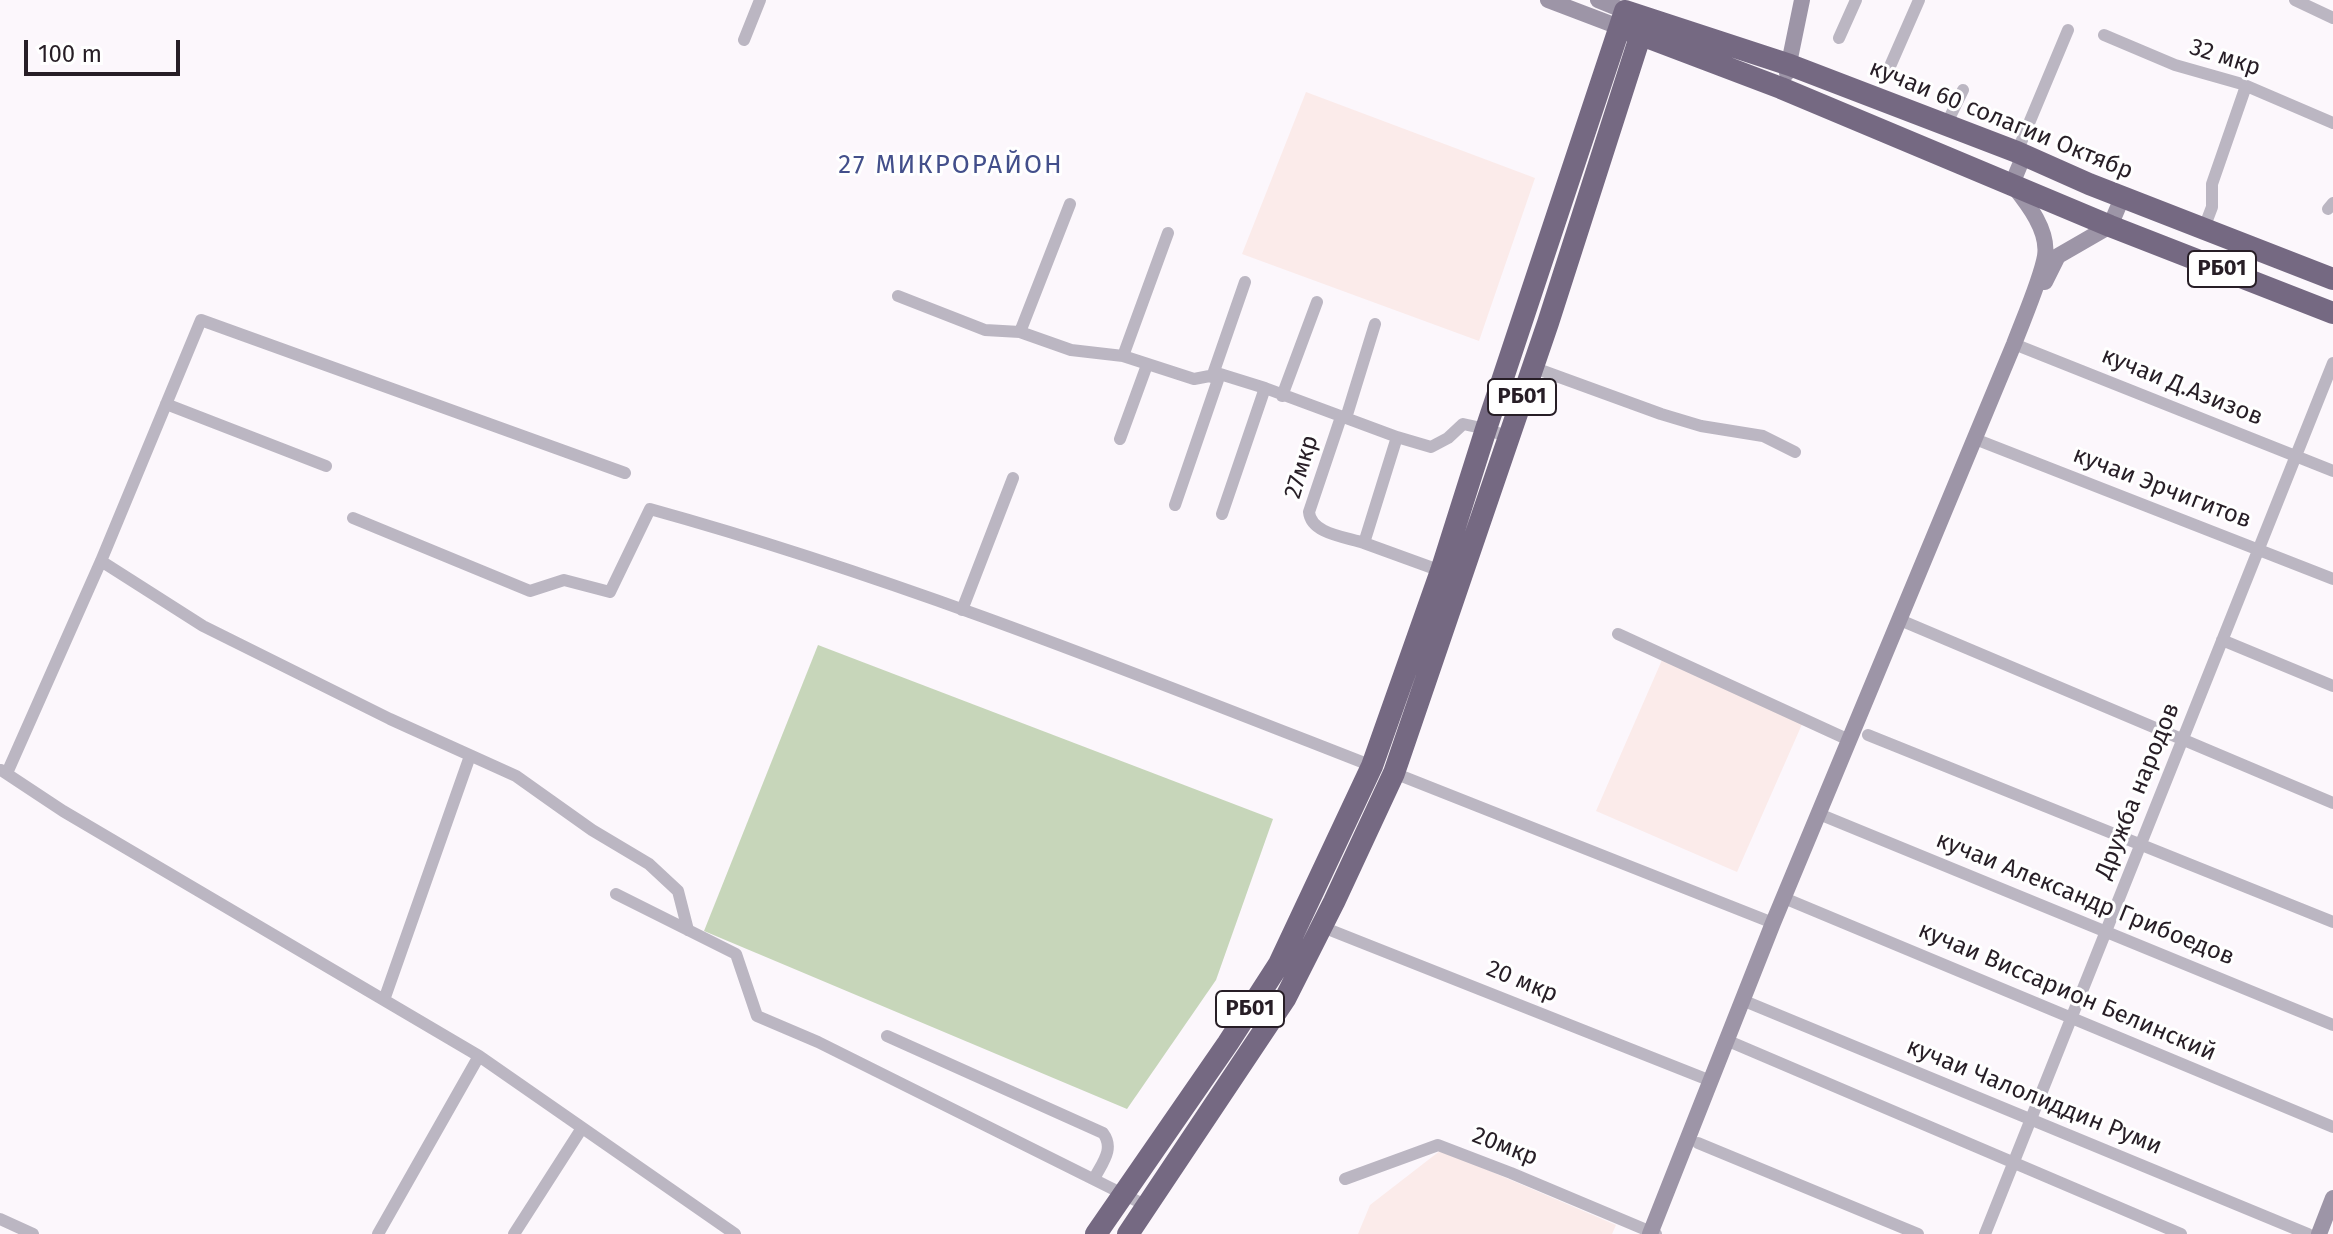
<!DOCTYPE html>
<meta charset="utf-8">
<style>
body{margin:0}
#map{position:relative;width:2333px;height:1234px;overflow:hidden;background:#fcf7fc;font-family:"Fira Sans",sans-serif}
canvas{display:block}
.scale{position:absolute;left:24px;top:40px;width:156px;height:36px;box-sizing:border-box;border:4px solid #271e26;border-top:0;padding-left:10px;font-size:24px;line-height:28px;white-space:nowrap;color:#271e26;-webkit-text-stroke:6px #fff;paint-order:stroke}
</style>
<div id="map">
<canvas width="2333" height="1234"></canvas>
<div class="scale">100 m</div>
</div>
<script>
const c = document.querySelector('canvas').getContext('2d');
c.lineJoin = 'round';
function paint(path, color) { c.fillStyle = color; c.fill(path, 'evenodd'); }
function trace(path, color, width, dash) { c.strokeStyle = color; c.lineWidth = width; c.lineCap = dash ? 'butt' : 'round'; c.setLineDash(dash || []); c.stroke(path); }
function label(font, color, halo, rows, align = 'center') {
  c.font = font + ' "Fira Sans",sans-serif'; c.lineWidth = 6; c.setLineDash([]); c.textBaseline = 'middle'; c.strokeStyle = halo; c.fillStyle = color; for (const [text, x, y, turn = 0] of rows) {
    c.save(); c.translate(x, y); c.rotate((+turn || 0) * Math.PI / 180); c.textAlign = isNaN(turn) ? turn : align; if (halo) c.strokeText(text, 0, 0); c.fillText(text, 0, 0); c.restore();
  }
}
const education = new Path2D(`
 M1306,92L1535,178L1479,341L1242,254Z
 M1662,660L1803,722L1737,872L1596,811Z
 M1441,1150L1616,1225L1612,1234H1358L1370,1205Z`);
const green = new Path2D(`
 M818,645L1273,819L1216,980L1127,1109L704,931Z`);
const street = new Path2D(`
 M2295,0L2333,18
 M2104,35L2175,65L2242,84L2333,123
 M1839,38L1856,0
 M744,40L760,0
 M1891,64L1919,0
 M1946,125L1963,90
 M2017,152L2068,30
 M2328,209L2333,203
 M2204,228L2212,207V184L2246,86
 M898,296L985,330L1020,332L1071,350L1123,356L1194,379L1220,374L1265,388L1397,437L1431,447L1448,438L1463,424L1486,429L1509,437
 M1020,332L1070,204
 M2014,344L2333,471
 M1123,356L1168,233
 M1532,367L1661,414L1701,426L1763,436L1795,452
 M1212,377L1245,282
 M1282,396L1317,302
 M166,404L326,466
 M1341,417L1309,512C1311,534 1346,537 1364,543
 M1346,418L1375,324
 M1397,437L1364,543L1441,571
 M1120,439L1147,365
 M1975,439L2333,579
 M1175,505L1220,374
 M1222,514L1265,388
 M353,518L530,591L564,580L610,592L650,509C896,577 1134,673 1372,766
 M101,561L203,626L390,719L516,776L592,830L649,864L678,891L688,930
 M962,610L1013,478
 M1900,620L2333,803
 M1618,634L1849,740
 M2222,640L2333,686
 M1868,735L2333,922
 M1,770L63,811L479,1056L735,1234
 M7,773L101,561L201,320L625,473
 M1394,773L1773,923
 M1819,814L2333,1025
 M616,894L736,954L757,1016L818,1042L1147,1206
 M1784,898L2333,1127
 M1320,926L1711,1081
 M384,1000L470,756
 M1742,1000L2308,1234
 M887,1036L1103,1133C1115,1149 1102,1163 1094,1179
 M1726,1040L2181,1234
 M1698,1143L1918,1234
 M1345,1179L1438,1145L1511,1173L1656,1234
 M0,1219L33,1234
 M378,1234L479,1056
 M514,1234L582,1128
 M1985,1234L2333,363`);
const secondary = new Path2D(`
 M1548,0L1619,27
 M1598,0L1625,11
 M1787,73L1802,0
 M2045,282L2058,256L2110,226L2122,198
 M1650,1234L1773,923L2014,344C2023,320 2041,279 2045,256C2049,230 2027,203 2012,184L2024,155
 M2319,1234L2333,1198`);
const highway = new Path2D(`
 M1628,30L1781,88L2110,226L2333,313
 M1096,1234L1228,1043L1279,964L1372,766L1441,571L1486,429L1625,11L1790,65L2017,152L2089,184L2333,279
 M1128,1234L1285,999L1334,902L1394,773L1548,323L1646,18`);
const shields = [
 [2222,269,68],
 [1522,397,68],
 [1250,1009,68]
];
const shieldNames = [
 ["РБ01",2222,269],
 ["РБ01",1522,397],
 ["РБ01",1250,1009]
];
const streetNames = [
 ["32 мкр",2225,58,18],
 ["кучаи 60 солагии Октябр",2001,120,22],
 ["кучаи Д.Азизов",2182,387,22],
 ["27мкр",1302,467,-73],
 ["кучаи Эрчигитов",2162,488,21],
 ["Дружба народов",2138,791,-68],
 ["кучаи Александр Грибоедов",2085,899,22],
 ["20 мкр",1522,982,22],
 ["кучаи Виссарион Белинский",2067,992,23],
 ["кучаи Чалолиддин Руми",2034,1097,22],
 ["20мкр",1505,1147,21]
];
const neighbourhoodNames = [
 ["27 МИКРОРАЙОН",951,166]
];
paint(education, '#fbebea');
paint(green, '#c7d6ba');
trace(street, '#bbb6c2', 12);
trace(secondary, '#9d95a7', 16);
trace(highway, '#756982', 22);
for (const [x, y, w] of shields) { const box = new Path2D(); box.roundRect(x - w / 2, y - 18, w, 36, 6); c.fillStyle = '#fff'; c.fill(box); trace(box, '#271e26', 2); }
label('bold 22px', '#271e26', null, shieldNames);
label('24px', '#271e26', '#fff', streetNames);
c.letterSpacing = '2px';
label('26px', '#434f8b', '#fff', neighbourhoodNames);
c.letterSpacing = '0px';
</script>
